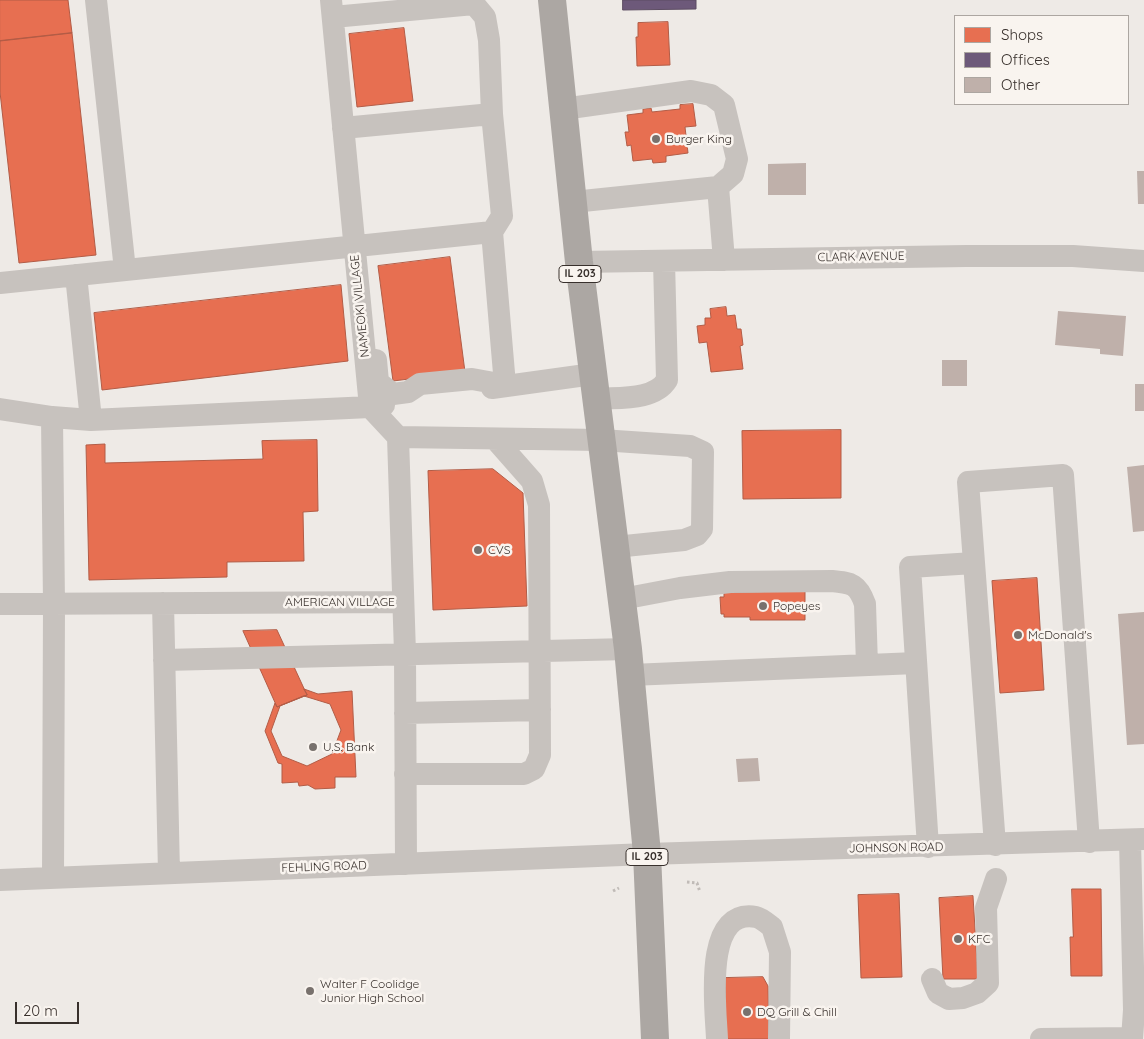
<!DOCTYPE html>
<style>
body{margin:0}
#map{position:relative;width:1144px;height:1039px;overflow:hidden;background:#eeeae6;font-family:Quicksand,sans-serif}
canvas{display:block}
.legend{position:absolute;left:954px;top:15px;width:175px;height:90px;box-sizing:border-box;background:#f9f4ef;border:1px solid #aca6a1;margin:0;padding:6px 9px;list-style:none;font-size:15px;color:#38302c}
.legend li{display:flex;align-items:center;gap:10px;height:25px}
.legend b{width:25px;border:1px solid #aca6a1}
.scale{position:absolute;left:15px;top:1002px;width:64px;height:22px;box-sizing:border-box;border:2px solid #38302c;border-top:0;padding-left:6px;font-size:15px;line-height:18px;white-space:nowrap;color:#38302c;-webkit-text-stroke:4px #f9f4ef;paint-order:stroke}
</style>
<div id="map">
<canvas width="1144" height="1039"></canvas>
<ul class="legend">
<li><b style="height:14px;background:#e76f51"></b>Shops</li>
<li><b style="height:14px;background:#6d597a"></b>Offices</li>
<li><b style="height:14px;background:#bfb0aa"></b>Other</li>
</ul>
<div class="scale">20 m</div>
</div>
<script>
const c = document.querySelector('canvas').getContext('2d');
c.lineJoin = 'round';
function paint(path, color) { c.fillStyle = color; c.fill(path, 'evenodd'); }
function trace(path, color, width, dash) { c.strokeStyle = color; c.lineWidth = width; c.lineCap = dash ? 'butt' : 'round'; c.setLineDash(dash || []); c.stroke(path); }
function label(font, color, halo, rows, align = 'center') {
  c.font = font + ' Quicksand,sans-serif'; c.lineWidth = 5; c.setLineDash([]); c.textBaseline = 'middle'; c.strokeStyle = halo; c.fillStyle = color; for (const [text, x, y, turn = 0] of rows) {
    c.save(); c.translate(x, y); c.rotate((+turn || 0) * Math.PI / 180); c.textAlign = isNaN(turn) ? turn : align; if (halo) c.strokeText(text, 0, 0); c.fillText(text, 0, 0); c.restore();
  }
}
const shops = new Path2D(`
 M0,0H68L72,33L0,41Z
 M668,22L670,65L637,66L636,37H638V23Z
 M404,28L413,101L357,107L349,34Z
 M72,33L96,255L19,263L0,92V41Z
 M693,104L696,126L685,127L688,153L666,156V162L653,163L652,159L633,161L631,145L627,146L625,132H629L627,115L643,113V109L651,108L652,112L680,109V105Z
 M450,257L465,372L393,381L378,266Z
 M341,285L348,361L102,390L94,313Z
 M726,307L727,316L735,315L737,329H741L743,345L740,346L743,369L711,372L707,342L699,343L697,326L705,325V318H711L710,309Z
 M841,430V498L743,499L742,431Z
 M317,440L318,511L303,512L304,561L227,562V577L89,580L86,445L105,444V463L263,459L262,441Z
 M493,469L523,493L527,606L433,610L428,471Z
 M1037,578L1044,690L1000,693L992,581Z
 M805,591V620H750V617H724V614H721L720,597H724V593Z
 M277,630L307,695L277,707L243,631Z
 M304,689L318,694L352,691L356,777H335V788L315,789L308,785L299,786L298,782L282,783V764L278,763L265,731L275,703L277,707L307,695Z
 M304,696L330,704L341,730L332,754L307,766L282,756L271,731L280,706Z
 M1072,889H1101L1102,976H1071L1070,937H1073Z
 M899,894L902,977L861,978L858,895Z
 M973,896L978,979H943L939,898Z
 M763,977L768,986L769,1039H726L725,978Z`);
const offices = new Path2D(`
 M623,0H696V9L623,10Z`);
const building = new Path2D(`
 M806,163V195H768V164Z
 M1137,171H1144V204H1138Z
 M1058,311L1126,316L1123,356L1100,354V349L1055,345Z
 M942,360H967V386H942Z
 M1135,384H1144V411H1135Z
 M1144,465V531L1133,532L1127,467Z
 M1144,612V744L1127,745L1118,614Z
 M758,758L760,781L738,782L736,759Z`);
const path = new Path2D(`
 M687,882L697,883L700,892
 M613,891L619,888`);
const minor = new Path2D(`
 M96,0L125,270
 M331,0L370,407L398,437L405,653L406,864
 M333,17L474,4L485,17L489,40L492,114
 M563,109L691,91L711,95L724,105L737,159L733,174L718,187L573,202
 M343,128L492,114L502,216L492,232L505,385L472,379L420,384L408,392L393,394L378,382L376,360
 M718,187L724,260
 M579,262L966,256H1073L1144,261
 M76,275L91,420
 M0,283L492,232
 M492,388L593,374
 M596,399C618,397 654,401 667,380L664,261
 M0,409L52,417L91,420L370,407L384,405
 M52,417L54,605L53,878
 M398,437L601,440L690,446L703,452L702,529L697,535L684,540L615,547
 M622,599L680,588L730,582L832,581C852,583 858,584 865,604L867,665
 M163,603L169,873
 M0,604L403,602
 M164,660L628,649
 M631,675L916,663
 M405,713L540,710
 M405,774H524L534,769L540,755L539,505L532,481L495,439
 M1130,840L1134,1010L1132,1039
 M995,845L968,482L1063,475L1089,842
 M928,847L910,567L974,563
 M0,880L647,854L1144,839
 M932,979L938,993L949,999L963,998L977,993L988,983L986,908L996,879
 M717,1039C716,1010 702,907 756,917C761,918 768,924 772,927L780,952L779,1039
 M1041,1039L1132,1038`);
const major = new Path2D(`
 M552,0L579,262L628,649L647,854L655,1039`);
const markers = [
 [656,139,5,"#78716d"],
 [478,550,5,"#78716d"],
 [763,606,5,"#78716d"],
 [1018,635,5,"#78716d"],
 [313,747,5,"#78716d"],
 [958,939,5,"#78716d"],
 [310,991,5,"#78716d"],
 [747,1012,5,"#78716d"]
];
const shields = [
 [580,274,42],
 [647,857,42]
];
const shieldNames = [
 ["IL 203",580,274],
 ["IL 203",647,857]
];
const poiNames = [
 ["Burger King",666,139],
 ["CVS",488,550],
 ["Popeyes",773,606],
 ["McDonald's",1028,635],
 ["U.S. Bank",323,747],
 ["KFC",968,939],
 ["Walter F Coolidge",320,984],
 ["Junior High School",320,998],
 ["DQ Grill & Chill",757,1012]
];
const streetNames = [
 ["CLARK AVENUE",861,257,-1],
 ["NAMEOKI VILLAGE",360,306,-96],
 ["AMERICAN VILLAGE",340,602],
 ["JOHNSON ROAD",896,848,-1],
 ["FEHLING ROAD",324,867,-2]
];
paint(shops, '#e76f51');
trace(shops, '#b25c46', 1);
paint(offices, '#6d597a');
trace(offices, '#5d4d63', 1);
paint(building, '#bfb0aa');
trace(path, '#c0bbb7', 3, [2.5, 2.5]);
trace(minor, '#c7c2be', 22);
trace(major, '#aca7a3', 28);
for (const [x, y, r, color] of markers) { const dot = new Path2D(); dot.arc(x, y, r, 0, 2 * Math.PI); c.fillStyle = color; c.fill(dot); trace(dot, '#f9f4ef', 2); }
for (const [x, y, w] of shields) { const box = new Path2D(); box.roundRect(x - w / 2, y - 8.5, w, 17, 4); c.fillStyle = '#f9f4ef'; c.fill(box); trace(box, '#38302c', 1); }
label('bold 11px', '#38302c', null, shieldNames);
label('12px', '#38302c', '#f9f4ef', poiNames, 'left');
label('12px', '#38302c', '#f9f4ef', streetNames);
</script>
